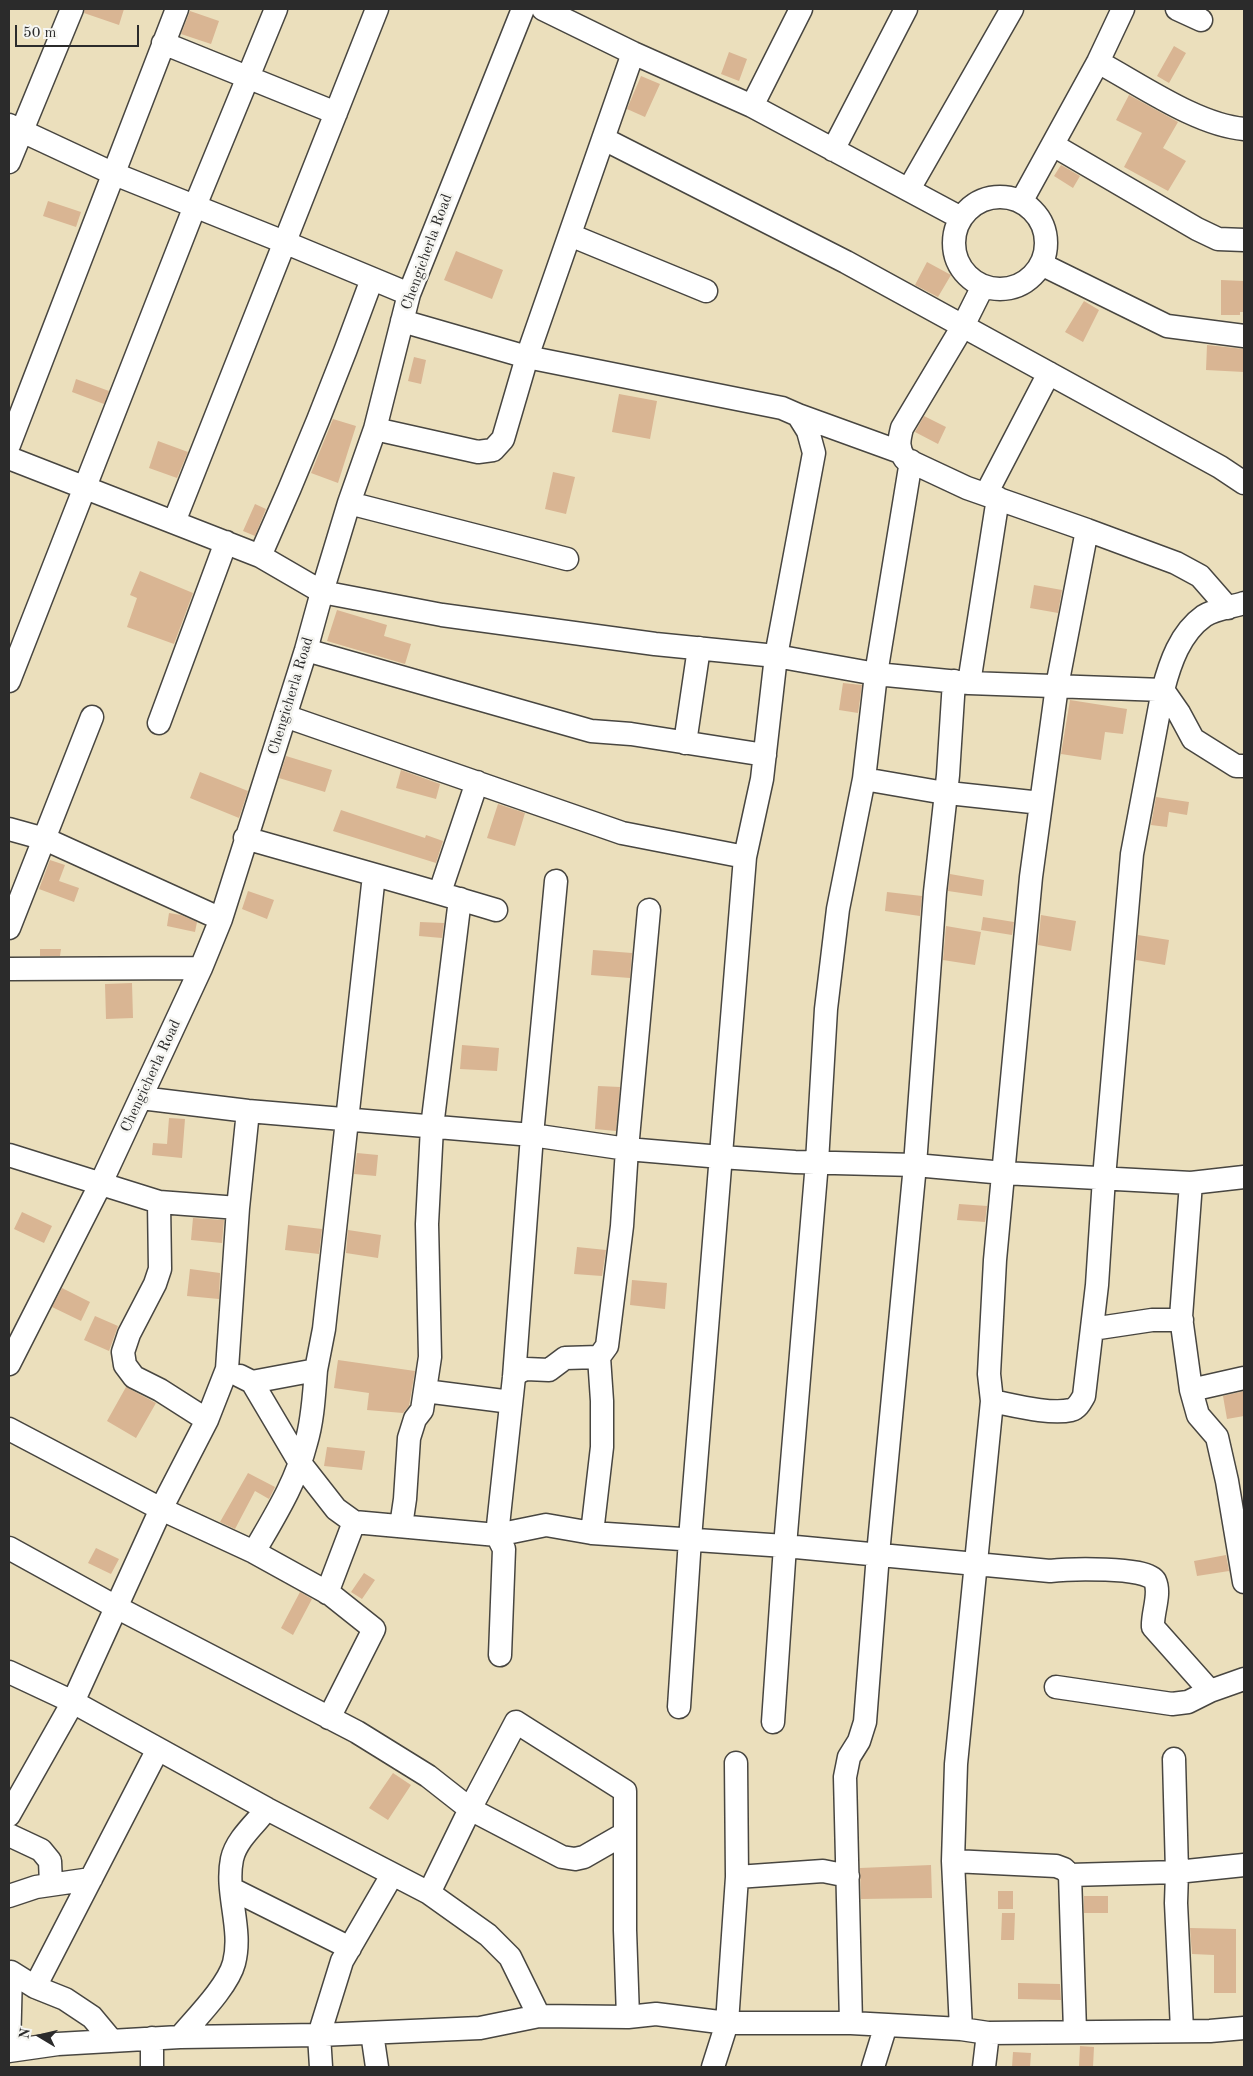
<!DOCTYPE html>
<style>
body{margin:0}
#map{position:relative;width:1253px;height:2076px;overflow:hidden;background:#ebdfbc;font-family:"Old Standard TT",serif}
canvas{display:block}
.frame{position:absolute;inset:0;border:10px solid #2b2b2b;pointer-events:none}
.north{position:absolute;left:15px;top:2011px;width:50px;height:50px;-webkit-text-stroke:4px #f6f6f2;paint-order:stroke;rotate:279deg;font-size:14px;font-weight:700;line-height:20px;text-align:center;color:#2b2b2b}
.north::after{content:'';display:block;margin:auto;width:18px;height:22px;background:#2b2b2b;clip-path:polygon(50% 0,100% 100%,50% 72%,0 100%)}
.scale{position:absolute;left:15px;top:25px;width:124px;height:22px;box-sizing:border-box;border:2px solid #2b2b2b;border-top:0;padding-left:6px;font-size:15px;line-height:18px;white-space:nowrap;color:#2b2b2b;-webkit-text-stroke:4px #f6f6f2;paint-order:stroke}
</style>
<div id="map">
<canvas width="1253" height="2076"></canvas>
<div class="frame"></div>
<div class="north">N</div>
<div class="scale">50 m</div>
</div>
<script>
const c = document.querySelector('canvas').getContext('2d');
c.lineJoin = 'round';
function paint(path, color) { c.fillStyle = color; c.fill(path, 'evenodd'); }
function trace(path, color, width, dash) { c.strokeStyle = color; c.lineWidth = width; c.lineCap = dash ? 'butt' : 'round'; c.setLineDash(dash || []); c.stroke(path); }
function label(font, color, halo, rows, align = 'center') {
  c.font = font + ' "Old Standard TT",serif'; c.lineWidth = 5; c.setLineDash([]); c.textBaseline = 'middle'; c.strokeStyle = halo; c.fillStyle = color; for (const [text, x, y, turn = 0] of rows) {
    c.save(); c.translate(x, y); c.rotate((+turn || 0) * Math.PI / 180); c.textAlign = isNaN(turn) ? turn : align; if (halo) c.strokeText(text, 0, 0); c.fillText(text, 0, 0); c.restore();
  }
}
const building = new Path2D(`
 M85,9H124L119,25L84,13Z
 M190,11L219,21L211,44L181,34Z
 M1174,46L1186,53L1169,83L1157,76Z
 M729,52L747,59L739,81L721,74Z
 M641,76L660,84L645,117L627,109Z
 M1129,95L1178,122L1163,148L1186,161L1168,191L1124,167L1142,133L1116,120Z
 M1061,165L1080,176L1073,188L1054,176Z
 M48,201L81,212L76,227L43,216Z
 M456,251L503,270L492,299L444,280Z
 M927,262L951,275L938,297L915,285Z
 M1221,280L1244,281V312H1240V315H1221Z
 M1084,301L1099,310L1083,342L1065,332Z
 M1207,345L1244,349V372L1206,370Z
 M414,357L426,360L421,384L408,381Z
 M76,379L109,391L104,404L72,392Z
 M619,394L657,401L650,439L612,432Z
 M924,416L946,427L938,444L915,432Z
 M333,419L356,426L338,483L311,473Z
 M158,441L188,452L177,478L149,468Z
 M553,472L575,477L566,514L545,509Z
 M255,504L266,509L255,536L243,531Z
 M140,571L193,593L174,644L127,627L137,598L130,595Z
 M1034,585L1062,590L1058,613L1030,608Z
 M337,610L387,625L384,636L411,644L405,664L327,641Z
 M843,683L862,685L858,713L839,710Z
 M1070,700L1127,709L1123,734L1105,732L1101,760L1061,754Z
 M286,756L332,770L325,792L279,778Z
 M401,770L440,784L436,799L396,788Z
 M200,772L248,791L239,818L190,798Z
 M1156,797L1189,802L1187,815L1169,812L1167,827L1151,825Z
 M498,804L525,813L515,846L487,838Z
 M341,810L425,838L426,835L443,841L436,863L333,831Z
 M50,860L65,865L59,881L79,888L74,902L39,889Z
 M950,874L984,880L982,896L948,891Z
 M248,891L274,900L267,919L242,909Z
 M887,892L922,896L920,916L885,911Z
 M169,913L181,915L197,922L195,932L167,926Z
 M1041,915L1076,921L1071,951L1038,945Z
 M983,917L1014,922L1012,935L981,930Z
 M420,922L444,923L442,938L419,936Z
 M946,926L981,932L975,965L943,960Z
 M1138,935L1169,940L1165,965L1136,960Z
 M40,949H61L60,956H40Z
 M593,950L632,953L630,978L591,975Z
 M132,983L133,1018L106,1019L105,984Z
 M462,1045L499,1048L497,1071L460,1069Z
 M598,1086L620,1087L616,1131L595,1129Z
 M169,1118L185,1119L182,1158L152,1155L153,1143L167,1144Z
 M357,1153L378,1155L376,1176L354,1174Z
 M959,1204L987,1206L985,1222L957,1220Z
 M22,1212L52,1226L44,1243L14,1229Z
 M193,1218L224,1220L222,1243L191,1240Z
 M288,1225L322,1229L319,1254L285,1250Z
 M348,1230L381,1235L378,1258L346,1253Z
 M577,1247L606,1250L602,1276L574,1274Z
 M190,1269L220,1273L219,1299L187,1296Z
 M632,1280L667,1283L665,1309L630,1305Z
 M62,1288L90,1302L81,1321L52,1307Z
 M95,1316L118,1326L109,1351L84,1340Z
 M338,1360L415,1371L409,1406L403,1413L367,1410L369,1393L334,1388Z
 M126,1387L156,1403L136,1438L107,1421Z
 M1244,1391V1416L1227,1419L1223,1396Z
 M327,1447L365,1451L362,1470L324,1466Z
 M248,1473L275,1487L269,1499L255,1491L235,1529L220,1522Z
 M96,1548L119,1559L111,1574L88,1563Z
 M1226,1555L1229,1571L1197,1576L1194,1561Z
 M364,1573L375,1580L362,1599L351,1592Z
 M300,1592L312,1599L293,1635L281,1628Z
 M393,1773L411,1785L388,1820L369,1808Z
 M931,1865L932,1898L861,1899L860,1868Z
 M998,1891H1013V1909H998Z
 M1084,1896H1108V1913H1084Z
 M1002,1913H1015L1014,1940H1001Z
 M1190,1928L1236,1929V1993H1214V1955L1192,1954Z
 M1018,1983L1060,1984L1061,2000L1018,1999Z
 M1080,2046L1094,2047L1093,2067H1079Z
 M1013,2052L1031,2053L1030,2067H1012Z`);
const minor = new Path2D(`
 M543,9L633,53L752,106L961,218
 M1177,9L1201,20
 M163,43L336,113
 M1098,62C1141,85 1197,125 1244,129
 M752,106L801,9
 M9,125L112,173L284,242L409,294
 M604,139L846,262L1220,467L1244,483
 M1053,145L1197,229L1218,239L1244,240
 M833,150L906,9
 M9,162L72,9
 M909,189L1012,9
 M954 243a46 46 0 1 1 92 0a46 46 0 1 1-92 0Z
 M1021,202L1098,62L1123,9
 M570,235L706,291
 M1041,264L1167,326L1244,336
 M983,286L963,326L902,428C899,440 897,448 905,459L967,488L1087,530L1057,686L1031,877L995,1260L989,1374L992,1401C1013,1405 1050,1415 1071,1410C1078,1408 1081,1401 1084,1396L1097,1285L1104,1178L1132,854L1163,690
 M402,321L527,357L782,408L798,415L808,431L814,453L776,656L762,779L745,857L690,1539L679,1707
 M798,415L900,452
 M375,429L478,452L493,450L503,439L527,357L633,53
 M9,445L177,9
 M9,458L260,556L322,592L442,615L655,644L776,656L876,674L969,683L1163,690C1170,663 1180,633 1204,616C1214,609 1232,607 1244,603
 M986,494L1049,373
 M349,503L567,559
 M174,522L377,9
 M1087,530L1176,563L1200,576L1228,608
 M260,556C301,465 338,373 372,279
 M306,650L591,731L631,734L765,755
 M9,681L195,206L276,9
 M969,683L998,498
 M1163,690L1179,713L1193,739L1236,766H1244
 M285,716L622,833L745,857
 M159,723L226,542
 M685,743L699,648
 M864,779L939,792L1041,803
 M9,829L45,839L221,919
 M245,838C329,862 413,885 496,910
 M440,892L477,782
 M9,928L92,717
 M9,969L201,968
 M141,1098L248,1111L532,1135L627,1149L721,1157L795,1162L915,1165L1004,1173L1191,1183L1244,1177
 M9,1155L159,1202L238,1208
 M1191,1183L1181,1317L1191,1390L1198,1415L1217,1437L1227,1481L1244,1582
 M159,1202L160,1269L155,1284L129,1334L123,1352L125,1365L134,1377L160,1390L207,1420
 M1092,1329L1152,1320H1182
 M9,1364L100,1185L201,968L221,919L306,650L322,592L349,503L375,429L409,294L523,9
 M316,1370L324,1329L374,875
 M240,1376L252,1382L316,1370C314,1394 313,1420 306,1443C296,1483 274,1517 254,1552
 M514,1377L519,1372L526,1369L549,1370L565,1358L599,1357L607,1346L622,1226L627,1149L649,910
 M252,1382L300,1463L336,1509L354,1522L497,1535L546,1525L592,1533L785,1546L1050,1571C1067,1569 1147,1566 1155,1581C1161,1594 1152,1613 1153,1627L1210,1691L1244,1679
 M1191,1390L1244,1378
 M425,1391L511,1402
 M9,1429L161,1509L254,1552L330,1594L374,1629L329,1718
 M401,1526L405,1499L409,1438L415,1419L422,1410L430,1357L427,1224L432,1127L460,899
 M592,1533L602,1447V1401L599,1357
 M9,1548L116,1607L357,1732L428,1776L470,1809L562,1857L575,1859L584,1857L624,1834
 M327,1593L354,1522
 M500,1655L504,1549L497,1535L514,1377L532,1135L556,881
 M9,1672L73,1702L267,1809L429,1893L488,1935L510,1957L539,2016L628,2017L656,2014L727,2023H851L961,2029L988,2033L1210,2031L1244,2028
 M1056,1687L1172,1704L1188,1702L1210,1691
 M773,1722L785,1546L817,1162L826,1009L838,909L864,779L876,674L911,461
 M1174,1759L1177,1872L1176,1903L1182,2030
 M9,1815L73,1702L161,1509L207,1420L227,1369L238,1208L248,1111
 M9,1835L41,1850L50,1861L51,1884
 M953,1861L1056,1866L1064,1869L1070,1875L1075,2031
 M1070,1875L1177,1872L1244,1865
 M737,1877L823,1871L848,1876
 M232,1889L350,1948
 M429,1893L470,1809L516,1722L625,1791V1930L628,2017
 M9,1896L36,1887L91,1879
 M35,1987L65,1999L92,2017L112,2041
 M851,2023L845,1777L849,1757L859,1741L865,1722L878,1554L915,1165L935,892L948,775L954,681
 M961,2029L953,1861L956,1764L992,1401
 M372,2033L377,2067
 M180,2037C196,2018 228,1986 234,1963C243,1929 225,1893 232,1859C236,1840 255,1824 267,1809
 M152,2038V2067
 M9,2051L58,2044L180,2037L319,2035L480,2028L539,2016
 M9,2051L11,1972L35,1987L158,1749
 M321,2067L319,2035L342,1961L392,1875
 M713,2067L727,2023L737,1877L736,1763
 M873,2067L886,2025
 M984,2067L988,2033`);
const streetNames = [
 ["Chengicherla Road",427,252,-70],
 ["Chengicherla Road",291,696,-73],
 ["Chengicherla Road",151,1076,-65]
];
paint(building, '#d9b593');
trace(minor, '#484641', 25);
trace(minor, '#fff', 22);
label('15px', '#2b2b2b', '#f6f6f2', streetNames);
</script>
